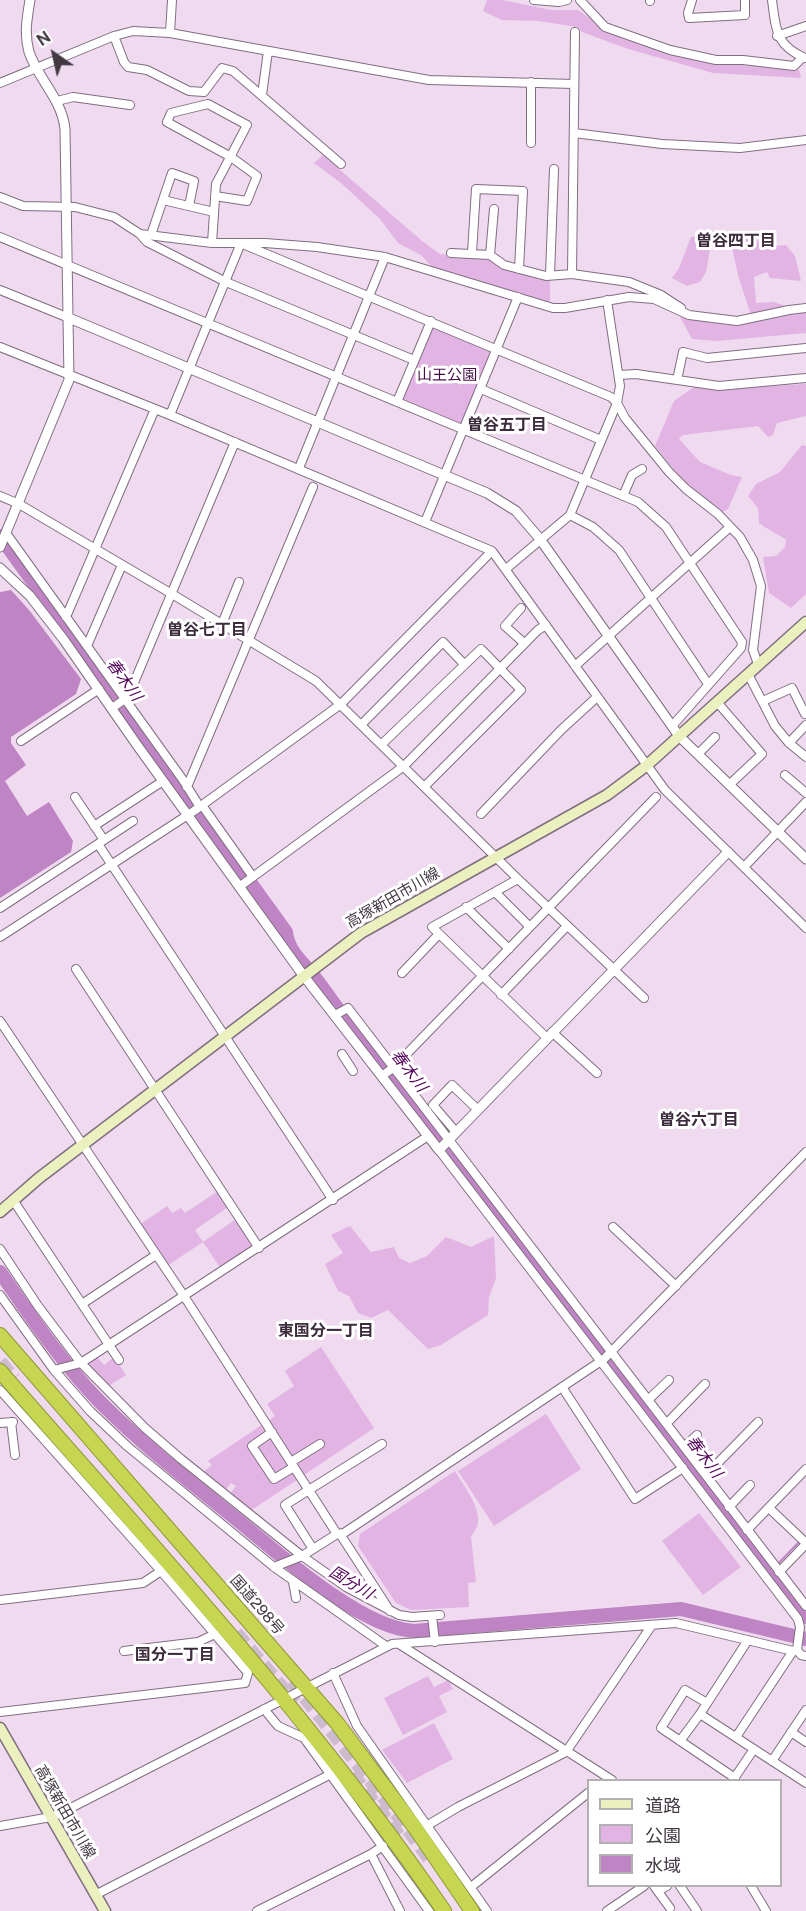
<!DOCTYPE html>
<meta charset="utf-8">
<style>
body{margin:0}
#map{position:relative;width:806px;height:1911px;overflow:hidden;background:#efdaf0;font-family:"Public Sans","Noto Sans JP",sans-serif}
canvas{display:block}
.legend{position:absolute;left:587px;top:1779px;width:195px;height:108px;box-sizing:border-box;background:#fff;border:2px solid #b3b0b3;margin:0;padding:8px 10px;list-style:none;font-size:18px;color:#423942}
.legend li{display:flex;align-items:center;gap:12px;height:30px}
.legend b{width:30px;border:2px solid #b3b0b3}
.north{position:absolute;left:24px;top:24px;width:60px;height:60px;-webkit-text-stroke:4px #fff;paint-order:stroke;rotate:326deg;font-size:16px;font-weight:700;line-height:24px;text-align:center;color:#423942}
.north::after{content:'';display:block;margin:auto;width:21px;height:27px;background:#423942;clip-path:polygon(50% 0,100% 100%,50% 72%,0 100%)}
</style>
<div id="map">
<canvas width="806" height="1911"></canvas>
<ul class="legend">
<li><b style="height:8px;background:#eaf0be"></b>道路</li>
<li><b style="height:16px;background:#e2b4e4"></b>公園</li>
<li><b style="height:16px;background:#bf84c3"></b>水域</li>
</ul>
<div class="north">N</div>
</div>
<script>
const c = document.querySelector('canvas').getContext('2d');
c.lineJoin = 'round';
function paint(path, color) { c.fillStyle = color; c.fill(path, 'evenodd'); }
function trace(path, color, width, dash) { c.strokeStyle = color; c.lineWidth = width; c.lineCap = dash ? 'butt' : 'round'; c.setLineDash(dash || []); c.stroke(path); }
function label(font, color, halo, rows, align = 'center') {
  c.font = font + ' "Public Sans","Noto Sans JP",sans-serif'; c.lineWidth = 6; c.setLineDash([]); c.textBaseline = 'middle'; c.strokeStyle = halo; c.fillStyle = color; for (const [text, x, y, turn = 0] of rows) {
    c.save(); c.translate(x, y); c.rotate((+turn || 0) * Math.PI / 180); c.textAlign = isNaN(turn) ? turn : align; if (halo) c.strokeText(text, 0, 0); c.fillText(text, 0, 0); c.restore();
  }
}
const green = new Path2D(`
 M487,0H502L551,10H578L609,32L708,62L799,70L801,78L713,73L628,49L582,32L577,27L539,21L502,20L483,11Z
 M323,155L422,241L440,254L489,257L506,268L550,280V301L544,303L432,267L421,255L398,243L380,219L341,183L314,163Z
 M753,231L761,247L786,245L795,256L801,281L770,278L767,272L754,277L756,303L773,302L806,312V333L717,341L692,339L680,317L753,322L738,275L732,248L711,245L706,272L700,282L687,286L672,278L679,268L691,237Z
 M432,327L492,351L463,424L402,399Z
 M806,384V416L777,423L773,435L768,437L758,426L683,435L679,439L700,462L731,475L742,477L728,509L723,512L684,482L655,446L674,401L694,387L735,388Z
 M802,445L806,446V594L791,608L769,593L763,557L776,556L785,547L786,540C777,533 768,530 759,523L758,508L748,496L756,484L780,472Z
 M218,1191L228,1207L195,1230L203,1242L236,1219L254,1246L221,1269L203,1242L167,1266L139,1225L167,1206L172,1213L181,1208L185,1213Z
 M350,1226L371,1252L394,1247L399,1258L410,1263L427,1256L446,1237L471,1247L494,1236L496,1278L489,1297L488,1315L441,1345L428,1349L388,1310L371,1318L358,1313L349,1296L338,1291L325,1264L343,1253L331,1235Z
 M321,1347L374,1428L304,1475L298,1465L299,1462L322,1445L319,1440L296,1456L290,1455L268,1421L275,1416L267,1404L294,1386L285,1371Z
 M96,1356L104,1365L114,1357L126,1375L107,1387L87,1366V1361Z
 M546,1414L581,1469L494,1526L458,1471Z
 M263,1424L267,1430L266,1433L247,1445L272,1483L290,1472L293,1473L297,1480L250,1511L230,1494L236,1486L231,1483L225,1491L203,1472L212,1465L208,1461Z
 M270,1437L288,1462L287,1466L276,1474L273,1473L257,1448L258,1445Z
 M455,1471C463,1485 478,1503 478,1519C479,1526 474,1531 471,1537L476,1582L468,1583L469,1607L411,1610L396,1603L358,1546L360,1534Z
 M699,1513L741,1567L703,1595L662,1541Z
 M428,1676L434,1687L448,1680L453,1689L439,1696L447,1712L403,1735L384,1698Z
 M434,1723L453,1759L407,1783L382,1750Z`);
const water = new Path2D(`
 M11,590L29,610L81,679L76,694L11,737V743L26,765L5,781L27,816L49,802L73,841L71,852L0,898V592Z`);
const stream = new Path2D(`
 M770,1572L800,1541`);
const river = new Path2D(`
 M0,536L286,932C288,951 302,962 313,975C325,990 335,1006 347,1021L351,1023L806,1617
 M0,1272C31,1317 62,1363 100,1402C142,1444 189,1481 235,1518C277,1552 360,1628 414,1631L681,1609L806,1639`);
const motorwayTunnel = new Path2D(`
 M0,1362L14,1379
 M236,1633L295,1703
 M292,1681L390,1805L429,1858
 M352,1774L402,1840`);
const minor = new Path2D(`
 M534,0L559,2L567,0
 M580,0L605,27L670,50L716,60H743L794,66L802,58
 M692,0L688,13L689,18L745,15V0
 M772,0C776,29 775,45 805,58
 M650,1V0
 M170,33L172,0
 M114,36L124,62L128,67L147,70L189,91L204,92L222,68L233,71L341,164
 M777,36L806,26
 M0,83L114,36L133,31L170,33L429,80L574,84
 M262,95L268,51
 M57,101L73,97L130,105
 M574,133L662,144L740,148L806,140
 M531,143V82
 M0,197L23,206L75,207L114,217L140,234L212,243H265L317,247L385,257L553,308H565L629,297L654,299L689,315L737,321L789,310L806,308
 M163,200L214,212
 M140,234L147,242L226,282L414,360
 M151,235L172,173L194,181L189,206
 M0,237L638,502L666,527L742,642L741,648L673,725
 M212,243L216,184L247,125L208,104L171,113L167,122L231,157L257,176L247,201L215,196
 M245,245L611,397L617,403L625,418L669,472L686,489L718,514L740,537L753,560L761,586L753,650L758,664
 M451,253L490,255L504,265L546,276L572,274L629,282L661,295L681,308
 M472,253L476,189L523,191L519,269
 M490,255L494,209
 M572,274L575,32
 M550,275L554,169
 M0,290L69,318
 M0,347L170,415L492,551L665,790L806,928
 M619,375L636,374L719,386L806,378
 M677,380L683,352L707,358L806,348
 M481,389L601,440
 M397,402L431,321
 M170,415L241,243
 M299,468L385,257
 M0,496L19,504L172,594L316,681L518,879L644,998
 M623,496L632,475L642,469
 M570,515L593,527L619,550L708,684
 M425,522L518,297
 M6,533L183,780L198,804L204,808L253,877
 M506,569L570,515L617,403L620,386L607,300
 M521,608L505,626L524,643
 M66,617L155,409
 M222,624L239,582
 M87,646L122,565
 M575,666L730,527
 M748,674L775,726L789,743L806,757
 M763,701L792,688L805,714
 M717,702L762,754L729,785
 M112,708L128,697L235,442
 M362,724L443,642L463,663
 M21,741L99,689
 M789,743L806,725
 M382,744L481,649L521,690L425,786
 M698,754L715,737
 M785,775L806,793
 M187,787L313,487
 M75,797L104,840
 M481,814L561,730L597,697
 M94,826L163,781
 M98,844L333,1200
 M744,867L806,802
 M518,879L432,927L547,1038
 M239,887L404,766L538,630L546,625
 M495,892L530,927
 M466,907L509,949
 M0,908L133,821
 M0,937L194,811L341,704L492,551
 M76,969L259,1248
 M402,973L439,934
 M501,995L567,926
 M335,1015L348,1008L806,1606
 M0,1021L184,1296L337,1534
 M552,1032L597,1073
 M342,1054L353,1071
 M382,1076L394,1067L656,797
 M456,1132L433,1105L452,1085L478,1110
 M439,1150L798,1619L800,1627L797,1650
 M13,1200L119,1360
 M613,1227L676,1286
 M0,1249L38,1306L81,1363L145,1428L181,1459L302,1556L346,1587L399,1615L412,1617L440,1615
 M0,1295L54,1370L90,1411L127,1446L274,1567L386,1646
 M82,1304L156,1255
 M54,1370L81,1363L428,1136
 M562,1387L635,1499L683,1468
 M0,1390L161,1571L248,1673L245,1683L0,1712
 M649,1399L669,1380
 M11,1422L15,1455
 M0,1423L13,1422
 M667,1423L705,1384
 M272,1432L252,1446L274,1479L294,1467
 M685,1446L697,1435
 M291,1462L320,1444
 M706,1475L758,1422
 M729,1507L750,1485
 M769,1508L806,1543
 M747,1530L806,1469
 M340,1534L390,1611
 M313,1549L285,1505L382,1444
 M274,1567L302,1556L337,1534L344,1533L604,1359L806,1152
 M779,1572L806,1544
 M293,1582L296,1598
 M0,1600L143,1583L161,1571
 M432,1616L435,1642
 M748,1640L700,1714L806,1783
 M399,1644L612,1780
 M124,1651L198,1642L215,1634
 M333,1673L357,1726L487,1911
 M707,1703L685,1690L661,1728L735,1778
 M264,1709L278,1726L304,1738L429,1911
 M791,1732L806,1742
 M736,1737L793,1651
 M680,1741L700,1714
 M772,1761L806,1710
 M733,1780L754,1749
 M428,1825L458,1807L566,1752L652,1625
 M0,1826L51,1817L59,1814L392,1644L676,1623L793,1651L797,1650L801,1655L806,1656
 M371,1854L400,1911
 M654,1886L670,1908
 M680,1886L697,1911
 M751,1886L766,1911
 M471,1887L588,1793
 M658,1891L667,1886
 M95,1895L331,1774
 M257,1911L371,1854L383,1846
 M607,1911L644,1886`);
const tertiary = new Path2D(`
 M69,318L487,493L516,511L540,539L679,736L806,859
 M0,547L69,380L65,129C62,99 38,79 29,52C24,34 27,18 30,0
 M0,568L30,596L64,640L137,745L303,975L439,1150L728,852`);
const secondary = new Path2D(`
 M0,1212L39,1178L361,933L607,795L646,766L806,622
 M0,1728L105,1911`);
const trunk = new Path2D(`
 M0,1335L337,1723L416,1829L472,1911
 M0,1371C153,1547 312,1718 444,1911`);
const parkNames = [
 ["山王公園",447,375]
];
const streetNames = [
 ["高塚新田市川線",393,898,-30],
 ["国道298号",257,1605,49],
 ["高塚新田市川線",65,1812,60]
];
const neighbourhoodNames = [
 ["曽谷四丁目",736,241],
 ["曽谷五丁目",507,425],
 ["曽谷七丁目",207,630],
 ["曽谷六丁目",699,1120],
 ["東国分一丁目",326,1331],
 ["国分一丁目",175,1655]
];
const waterNames = [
 ["春木川",124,680,54],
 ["春木川",409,1071,53],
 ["春木川",704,1457,53],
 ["国分川",351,1583,31]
];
paint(green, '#e2b4e4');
paint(water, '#bf84c3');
trace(stream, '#bf84c3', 2);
trace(river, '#bf84c3', 14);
trace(motorwayTunnel, '#ccbacd', 14, [14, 7]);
trace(minor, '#806e81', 10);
trace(tertiary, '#806e81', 11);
trace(secondary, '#806e81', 13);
trace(trunk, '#8f9930', 16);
trace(minor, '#fff', 8);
trace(tertiary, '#fff', 9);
trace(secondary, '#eaf0be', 10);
trace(trunk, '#c6d652', 14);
label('15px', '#450e49', '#fff', parkNames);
label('15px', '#423942', '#fff', streetNames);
label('bold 16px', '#3c2c3d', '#fff', neighbourhoodNames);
label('italic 16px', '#54075a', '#fff', waterNames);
</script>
